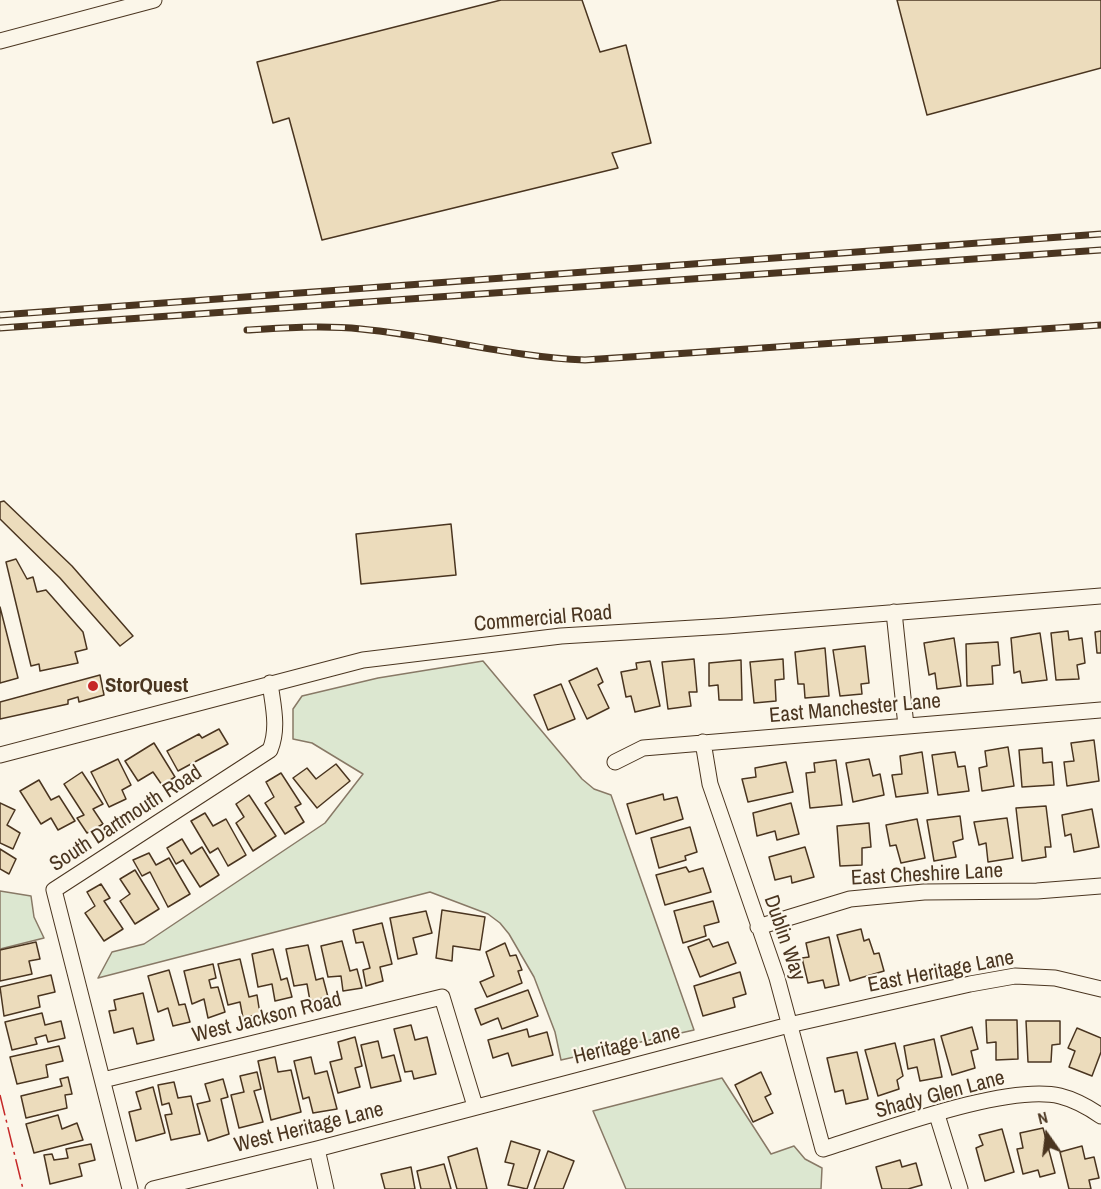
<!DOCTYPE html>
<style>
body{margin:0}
#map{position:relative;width:1101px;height:1189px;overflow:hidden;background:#fbf6e9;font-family:"Archivo Narrow",sans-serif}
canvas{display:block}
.north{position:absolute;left:1017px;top:1105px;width:60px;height:60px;-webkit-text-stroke:4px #fbf6e9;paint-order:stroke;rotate:346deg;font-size:16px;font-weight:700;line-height:24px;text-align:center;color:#4a3520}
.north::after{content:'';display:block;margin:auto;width:21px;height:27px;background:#4a3520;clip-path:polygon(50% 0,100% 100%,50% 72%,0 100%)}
</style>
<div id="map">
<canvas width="1101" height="1189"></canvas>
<div class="north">N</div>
</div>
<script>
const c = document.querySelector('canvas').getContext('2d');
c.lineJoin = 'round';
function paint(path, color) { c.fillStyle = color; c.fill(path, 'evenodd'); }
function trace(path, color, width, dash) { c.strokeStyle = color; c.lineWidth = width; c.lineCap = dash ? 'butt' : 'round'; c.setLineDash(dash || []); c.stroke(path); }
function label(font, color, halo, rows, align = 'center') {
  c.font = font + ' "Archivo Narrow",sans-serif'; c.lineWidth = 4.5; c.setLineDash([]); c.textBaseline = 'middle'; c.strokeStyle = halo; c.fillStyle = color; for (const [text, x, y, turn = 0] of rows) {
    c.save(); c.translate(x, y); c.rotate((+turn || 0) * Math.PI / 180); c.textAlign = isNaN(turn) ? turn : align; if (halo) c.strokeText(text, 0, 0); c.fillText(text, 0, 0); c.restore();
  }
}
const green = new Path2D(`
 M483,661L582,779L594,789L611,795L694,1030L561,1060L555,1032L534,977L509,934L500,923L488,914L430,892L98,978L112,952L144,944L325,823L363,774L312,743L293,739V709L302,696L378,678Z
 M0,891L31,896L34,917L44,938L0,949Z
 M722,1078L771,1154L794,1146L805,1159L822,1168L821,1189H626L593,1111Z`);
const building = new Path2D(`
 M501,0H582L600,52L626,45L651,143L612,153L618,168L322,240L289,118L273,123L257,62Z
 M897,0H1101V68L927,115Z
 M4,501L72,566L133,636L120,646L60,578L0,519V502Z
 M451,524L456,575L361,584L356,534Z
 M16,559L27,579L33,577L37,592L46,590L83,632L87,649L75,652L78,663L40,671L39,664L31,666L6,562Z
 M0,607L18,678L0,683Z
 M1068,631L1069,640L1082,638L1085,663L1077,665L1079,679L1056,680L1051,633Z
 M1101,631V653H1097L1095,632Z
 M1040,633L1047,680L1022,683L1020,671L1014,673L1011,638Z
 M954,638L961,686L937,689L935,673L929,675L924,643Z
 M998,642L1000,665L992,666L993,684L967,686L966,644Z
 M865,646L869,683L861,684L862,694L840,696L833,650Z
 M825,648L829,696L805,698L804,684H798L795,652Z
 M694,659L697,692H689L691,706L668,709L662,662Z
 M783,659L784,679L775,680L776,701L754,703L750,662Z
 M741,660L742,700H719L718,685L709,686V663Z
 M650,661L660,706L635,712L631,696L626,697L621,672L637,669L636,663Z
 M597,668L603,682L598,685L609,708L587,719L569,681Z
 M100,675L104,695L79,702L78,697L68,700V704L0,719V702Z
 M561,684L575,719L548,730L534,695Z
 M219,729L228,744L178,771L167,751L199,734L202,738Z
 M1094,740L1099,781L1067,786L1064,762L1074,761L1071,743Z
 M154,743L175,777L162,785L153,772L138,781L125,761Z
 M1008,747L1014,786L982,791L979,768L987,766L985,751Z
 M1042,748L1043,763L1052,762L1054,785L1022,787L1019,750Z
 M922,752L928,793L896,797L892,775L902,774L900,756Z
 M955,752L958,767L965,766L969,791L938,795L932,755Z
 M118,759L131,785L122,790L126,799L109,807L91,772Z
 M869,759L873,776L880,774L884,795L853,802L846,763Z
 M836,760L842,805L810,808L806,773L815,772L814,763Z
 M786,762L793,792L748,802L742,779L756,777L755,768Z
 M336,764L350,781L317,808L293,778L307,768L316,779Z
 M82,772L103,804L93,809L103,824L87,833L77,818L84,815L64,784Z
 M281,773L301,804L295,807L304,822L285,834L265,803L274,797L266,782Z
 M39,780L51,800L59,796L75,821L58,830L51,818L41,824L20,791Z
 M663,794L664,800L677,797L683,819L636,834L627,804Z
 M249,795L276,836L253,851L236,823L244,817L236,804Z
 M0,803L15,810L7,825L20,833L13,849L0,843Z
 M791,803L799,834L777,840L775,831L757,836L753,813Z
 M1046,806L1051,847H1045L1046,857L1022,861L1016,808Z
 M1092,809L1099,847L1074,852L1071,834L1065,836L1062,815Z
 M205,813L213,826L226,819L246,855L228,866L218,848L210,853L191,821Z
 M960,816L963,839L953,842L956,857L934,861L927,820Z
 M1007,818L1013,858L988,862L986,843L979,845L974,822Z
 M917,819L925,858L901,863L896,845L890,846L886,825Z
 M869,823L871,847L862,848V865L840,866L837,826Z
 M690,827L697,852L685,856L686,860L659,868L651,838Z
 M182,839L191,854L202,847L219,875L200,887L183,860L176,864L167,848Z
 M805,847L814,877L792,883L791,876L775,880L769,857Z
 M0,849L16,859L9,874L0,869Z
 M149,853L156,865L169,858L190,894L168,907L150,872L142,876L133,860Z
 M686,867L689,872L703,868L711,892L665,905L656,875Z
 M135,870L159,909L135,924L120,901L130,894L120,879Z
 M101,884L110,898L104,901L123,929L104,941L85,913L95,906L87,892Z
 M713,901L719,922L704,926L706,936L683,943L674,911Z
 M442,910L485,917L480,950L453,946L452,961L436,958Z
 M426,911L432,933L413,938L417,954L398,959L390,918Z
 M382,923L392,964L380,967L383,981L366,986L363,970L370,968L363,942L356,943L353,930Z
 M861,929L864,941L869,939L874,954L879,953L884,971L850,981L837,935Z
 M829,937L839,985L825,988L823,980L808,983L802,958L809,957L806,943Z
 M709,939L713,947L728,942L736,963L700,977L688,947Z
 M342,941L350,971L357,969L362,988L343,991L341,976L328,977L321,946Z
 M36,942L40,959L29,961L32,974L0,981V950Z
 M505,943L510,956L516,955L522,970L518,971L522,983L487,997L480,982L494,976L486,952Z
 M308,945L316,980L323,978L328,997L310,1001L307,984L294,986L286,949Z
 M273,949L281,980L287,978L292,997L275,1001L272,984L258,987L252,954Z
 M240,959L249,997L257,995L260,1014L243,1018L240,1002L228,1005L218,964Z
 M213,964L216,978L209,980L211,988L218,987L225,1012L208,1018L204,999L192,1004L184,971Z
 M169,970L179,1005L185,1004L190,1022L173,1026L168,1008L158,1012L148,976Z
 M740,972L746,994L733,998L735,1007L703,1016L694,986Z
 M51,975L55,992L38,996L40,1007L4,1016L0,987Z
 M528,990L538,1016L502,1029L498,1018L481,1025L475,1009Z
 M143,993L154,1040L137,1044L133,1028L114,1033L109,1011L116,1010L114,1000Z
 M42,1013L45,1025L61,1021L65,1038L48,1042L46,1035L35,1038L37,1044L12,1050L5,1022Z
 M986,1020H1017L1018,1059L996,1060V1042L987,1043Z
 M1026,1021H1060V1044L1052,1045L1051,1062H1028Z
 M411,1025L415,1040L427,1037L436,1074L414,1079L412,1071L405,1072L394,1029Z
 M972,1027L978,1049L971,1051L975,1068L952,1075L941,1036Z
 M1077,1028L1101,1038V1052L1092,1076L1069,1067L1075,1051L1068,1048Z
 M527,1029L529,1037L547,1032L553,1055L512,1066L508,1053L493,1058L488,1040Z
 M355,1037L362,1066L355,1068L360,1087L338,1093L330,1062L342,1059L338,1042Z
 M934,1039L942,1077L920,1081L917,1067L908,1069L904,1046Z
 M378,1041L382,1058L394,1055L401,1081L371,1088L361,1045Z
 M895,1043L903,1076L897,1080L899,1089L878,1096L865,1050Z
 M59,1046L63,1061L46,1065L48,1077L17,1084L10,1057Z
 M857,1052L868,1099L846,1104L843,1090L835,1092L827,1058Z
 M275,1057L278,1072L291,1070L301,1112L271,1120L258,1061Z
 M311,1057L315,1074L327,1071L337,1109L313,1113L309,1097L303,1099L294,1061Z
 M257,1072L261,1089L254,1091L263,1122L239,1128L231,1095L244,1092L240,1076Z
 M761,1072L771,1094L765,1097L773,1113L753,1122L735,1085Z
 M68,1077L72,1094L65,1095L67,1108L26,1118L21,1096L62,1086L60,1079Z
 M223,1079L228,1097L221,1099L229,1134L208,1141L197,1104L210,1101L205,1084Z
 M174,1082L178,1098L191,1096L200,1134L171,1140L165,1115L172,1114L169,1103L162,1105L158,1085Z
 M153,1087L165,1133L136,1141L129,1112L141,1109L136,1092Z
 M58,1115L62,1129L77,1123L83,1140L34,1153L26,1124Z
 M1043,1128L1055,1173L1040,1177L1038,1170L1023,1174L1017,1149L1023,1148L1020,1133Z
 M1002,1129L1014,1172L985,1181L976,1148L983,1145L979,1135Z
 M511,1141L540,1150L527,1189L508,1185L514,1164L505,1162Z
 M91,1144L95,1160L79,1164L82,1176L50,1184L44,1155L52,1154L54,1160L68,1158L66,1149Z
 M1082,1146L1085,1159L1094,1157L1099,1178L1089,1180L1091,1189H1069L1060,1152Z
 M477,1148L487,1189H457L448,1157Z
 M548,1151L574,1161L563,1189H534Z
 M900,1160L902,1167L916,1163L922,1185L908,1189H882L876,1167Z
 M444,1164L451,1189H421L417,1171Z
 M411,1167L415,1189H385L381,1174Z`);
const street = new Path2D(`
 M0,41L154,0
 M894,612L906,726
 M703,742L710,784L777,978L823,1149C879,1132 1007,1083 1060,1096C1076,1100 1088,1107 1101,1116
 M0,755L363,660L561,636L727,626L1101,596
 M615,762L643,748L1101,710
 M758,927L850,899L924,892L1037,891L1101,886
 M103,1080L442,997L475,1106
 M937,1115L960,1189
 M317,1149L326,1189
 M130,1189L54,890L270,750C279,728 273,706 270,683
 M153,1189L317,1149L789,1025L970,984L1015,976L1055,978L1101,989`);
const rail = new Path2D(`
 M0,315L1101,234
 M0,328L1101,250
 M247,330C285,328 323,325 361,329C436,336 510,357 585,360L1101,325`);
const power = new Path2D(`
 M0,1095L23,1189`);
const markers = [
 [93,686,6,"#c62828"]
];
const streetNames = [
 ["Commercial Road",543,619,-5],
 ["East Manchester Lane",855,709,-5],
 ["South Dartmouth Road",126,819,-33],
 ["East Cheshire Lane",927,875,-3],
 ["Dublin Way",784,938,71],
 ["East Heritage Lane",941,972,-11],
 ["West Jackson Road",267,1018,-14],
 ["Heritage Lane",627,1045,-14],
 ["Shady Glen Lane",940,1095,-15],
 ["West Heritage Lane",309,1128,-14]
];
const poiNames = [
 ["StorQuest",105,686]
];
paint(green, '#dce7d0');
trace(green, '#887966', 1.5);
paint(building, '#ecdcbc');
trace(building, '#4a3520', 1.5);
trace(street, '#4a3520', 17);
trace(street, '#fbf6e9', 15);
trace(rail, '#4a3520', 7);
trace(rail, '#fbf6e9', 4.5, [14]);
trace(power, '#c62828', 1.5, [21, 4.5, 3, 4.5]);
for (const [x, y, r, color] of markers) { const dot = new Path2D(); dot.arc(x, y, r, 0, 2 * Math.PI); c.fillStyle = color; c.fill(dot); trace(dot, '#fbf6e9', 2); }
label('21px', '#4a3520', '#fbf6e9', streetNames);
label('bold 21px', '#4a3520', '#fbf6e9', poiNames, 'left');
</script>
